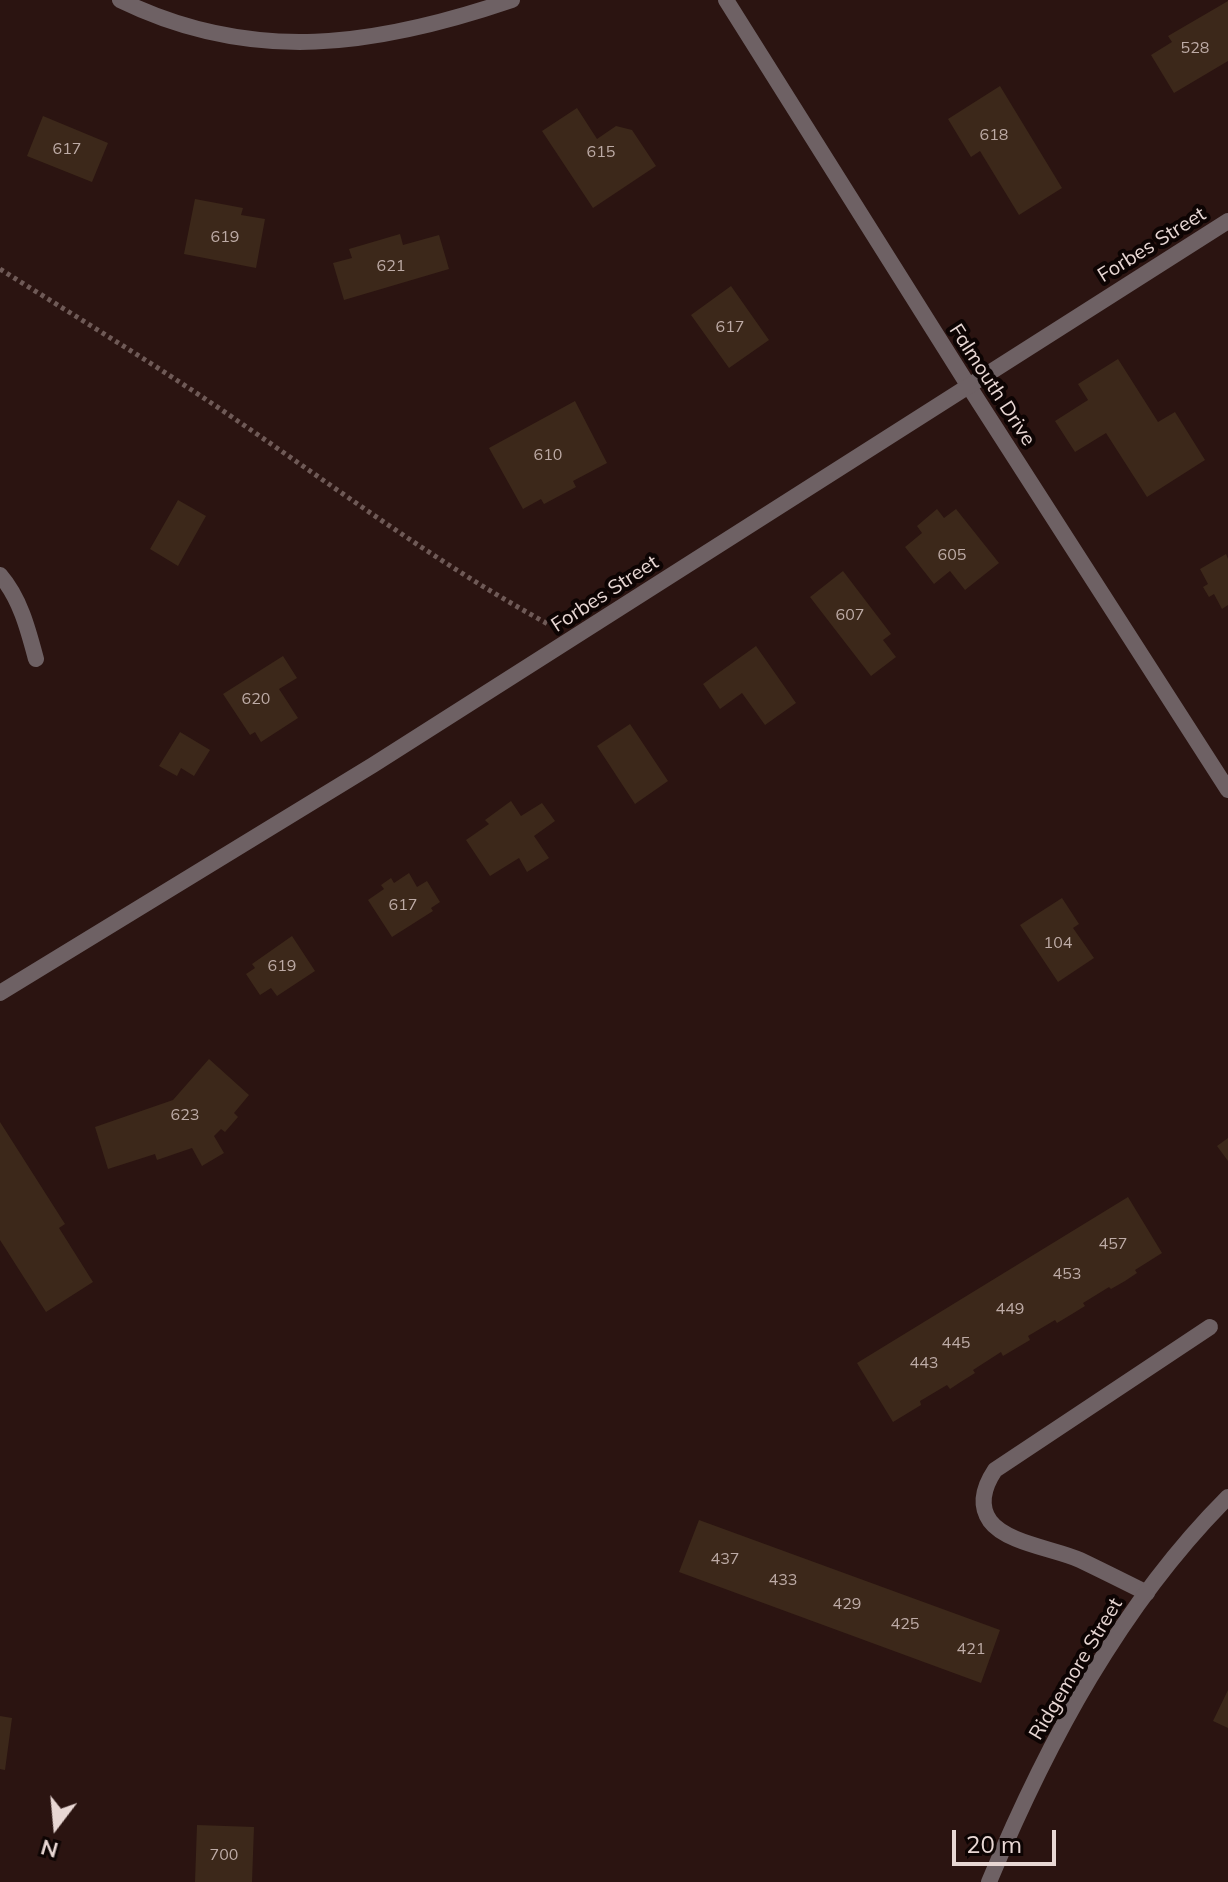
<!DOCTYPE html>
<style>
body{margin:0}
#map{position:relative;width:1228px;height:1882px;overflow:hidden;background:#2b1411;font-family:Mulish,sans-serif}
canvas{display:block}
.north{position:absolute;left:16px;top:1786px;width:80px;height:80px;-webkit-text-stroke:6px #0d0403;paint-order:stroke;rotate:196deg;font-size:22px;font-weight:700;line-height:32px;text-align:center;color:#e8d7d4}
.north::after{content:'';display:block;margin:auto;width:28px;height:36px;background:#e8d7d4;clip-path:polygon(50% 0,100% 100%,50% 72%,0 100%)}
.scale{position:absolute;left:952px;top:1830px;width:104px;height:36px;box-sizing:border-box;border:4px solid #e8d7d4;border-top:0;padding-left:10px;font-size:24px;line-height:28px;white-space:nowrap;color:#e8d7d4;-webkit-text-stroke:6px #0d0403;paint-order:stroke}
</style>
<div id="map">
<canvas width="1228" height="1882"></canvas>
<div class="north">N</div>
<div class="scale">20 m</div>
</div>
<script>
const c = document.querySelector('canvas').getContext('2d');
c.lineJoin = 'round';
function paint(path, color) { c.fillStyle = color; c.fill(path, 'evenodd'); }
function trace(path, color, width, dash) { c.strokeStyle = color; c.lineWidth = width; c.lineCap = dash ? 'butt' : 'round'; c.setLineDash(dash || []); c.stroke(path); }
function label(font, color, halo, rows, align = 'center') {
  c.font = font + ' Mulish,sans-serif'; c.lineWidth = 8; c.setLineDash([]); c.textBaseline = 'middle'; c.strokeStyle = halo; c.fillStyle = color; for (const [text, x, y, turn = 0] of rows) {
    c.save(); c.translate(x, y); c.rotate((+turn || 0) * Math.PI / 180); c.textAlign = isNaN(turn) ? turn : align; if (halo) c.strokeText(text, 0, 0); c.fillText(text, 0, 0); c.restore();
  }
}
const building = new Path2D(`
 M1228,1V61L1174,93L1151,55L1172,42L1168,36Z
 M1000,86L1062,188L1019,215L980,151L971,157L948,119Z
 M577,108L597,139L616,126L632,130L656,166L593,208L542,131Z
 M43,116L108,143L92,182L27,156Z
 M195,199L243,208L241,215L265,219L256,268L184,254Z
 M400,234L403,245L439,235L449,269L344,300L333,263L352,258L349,249Z
 M731,286L769,340L729,368L691,315Z
 M1118,359L1158,422L1175,412L1205,460L1147,497L1106,433L1075,452L1055,421L1088,400L1078,384Z
 M575,401L607,463L573,481L576,487L544,504L541,499L523,509L489,448Z
 M178,500L206,516L178,566L150,549Z
 M937,509L944,518L956,509L999,563L965,590L950,571L934,584L905,547L922,533L917,526Z
 M1226,554L1228,559V605L1222,609L1214,594L1209,597L1203,587L1208,584L1200,569Z
 M843,571L891,634L883,640L896,657L871,676L810,597Z
 M756,646L796,703L765,725L742,693L720,709L703,684Z
 M283,656L297,678L279,689L298,718L261,742L255,732L250,735L223,694Z
 M630,724L668,781L635,804L597,746Z
 M180,732L210,750L194,776L181,768L177,776L159,766Z
 M511,801L521,816L542,803L555,821L534,836L549,858L527,872L519,858L490,876L466,840L489,824L485,820Z
 M409,873L417,887L427,881L440,902L431,908L433,911L392,937L368,900L384,889L381,885L391,878L394,883Z
 M1062,898L1079,924L1073,928L1094,958L1058,982L1020,925Z
 M292,936L315,971L277,996L271,988L260,995L246,974L255,968L252,964Z
 M209,1059L249,1095L234,1113L238,1117L225,1132L221,1129L214,1136L224,1153L202,1166L192,1148L157,1160L155,1154L108,1169L95,1127L173,1100Z
 M0,1122L65,1224L59,1228L93,1282L46,1312L0,1240Z
 M1228,1138V1161L1217,1146Z
 M1128,1197L1162,1253L1135,1270L1137,1273L1125,1281L1111,1289L1109,1287L1083,1303L1085,1306L1072,1314L1057,1323L1055,1320L1028,1336L1030,1340L1003,1356L1001,1352L973,1370L975,1373L959,1383L950,1389L947,1385L920,1401L921,1405L893,1422L857,1363Z
 M699,1520L1000,1630L981,1683L679,1572Z
 M1228,1690V1728L1213,1721Z
 M0,1716L12,1718L5,1770L0,1769Z
 M197,1825L254,1827L252,1882H195Z`);
const path = new Path2D(`
 M0,269C78,318 156,365 232,417C336,488 438,564 548,624`);
const service = new Path2D(`
 M1147,1593C1125,1582 1103,1571 1080,1560C1056,1549 1006,1543 990,1521C978,1504 985,1485 995,1470L1210,1327`);
const minor = new Path2D(`
 M120,0C253,65 377,46 512,0
 M726,0L968,385L1228,790
 M0,575C20,598 28,629 36,659
 M989,1882C1047,1743 1121,1604 1228,1497`);
const tertiary = new Path2D(`
 M0,993L373,765L1228,221`);
const numberNames = [
 ["528",1195,48],
 ["618",994,135],
 ["617",67,149],
 ["615",601,152],
 ["619",225,237],
 ["621",391,266],
 ["617",730,327],
 ["610",548,455],
 ["605",952,555],
 ["607",850,615],
 ["620",256,699],
 ["617",403,905],
 ["104",1058,943],
 ["619",282,966],
 ["623",185,1115],
 ["457",1113,1244],
 ["453",1067,1274],
 ["449",1010,1309],
 ["445",956,1343],
 ["443",924,1363],
 ["437",725,1559],
 ["433",783,1580],
 ["429",847,1604],
 ["425",905,1624],
 ["421",971,1649],
 ["700",224,1855]
];
const streetNames = [
 ["Forbes Street",1152,245,-32],
 ["Falmouth Drive",992,385,57],
 ["Forbes Street",605,594,-33],
 ["Ridgemore Street",1076,1669,-59]
];
paint(building, '#3c281a');
trace(path, '#6f5a57', 5, [4, 4]);
trace(service, '#6e6164', 16);
trace(minor, '#6e6164', 16);
trace(tertiary, '#6e6164', 16);
label('16px', '#bdaba6', null, numberNames);
label('20px', '#e8d7d4', '#0d0403', streetNames);
</script>
